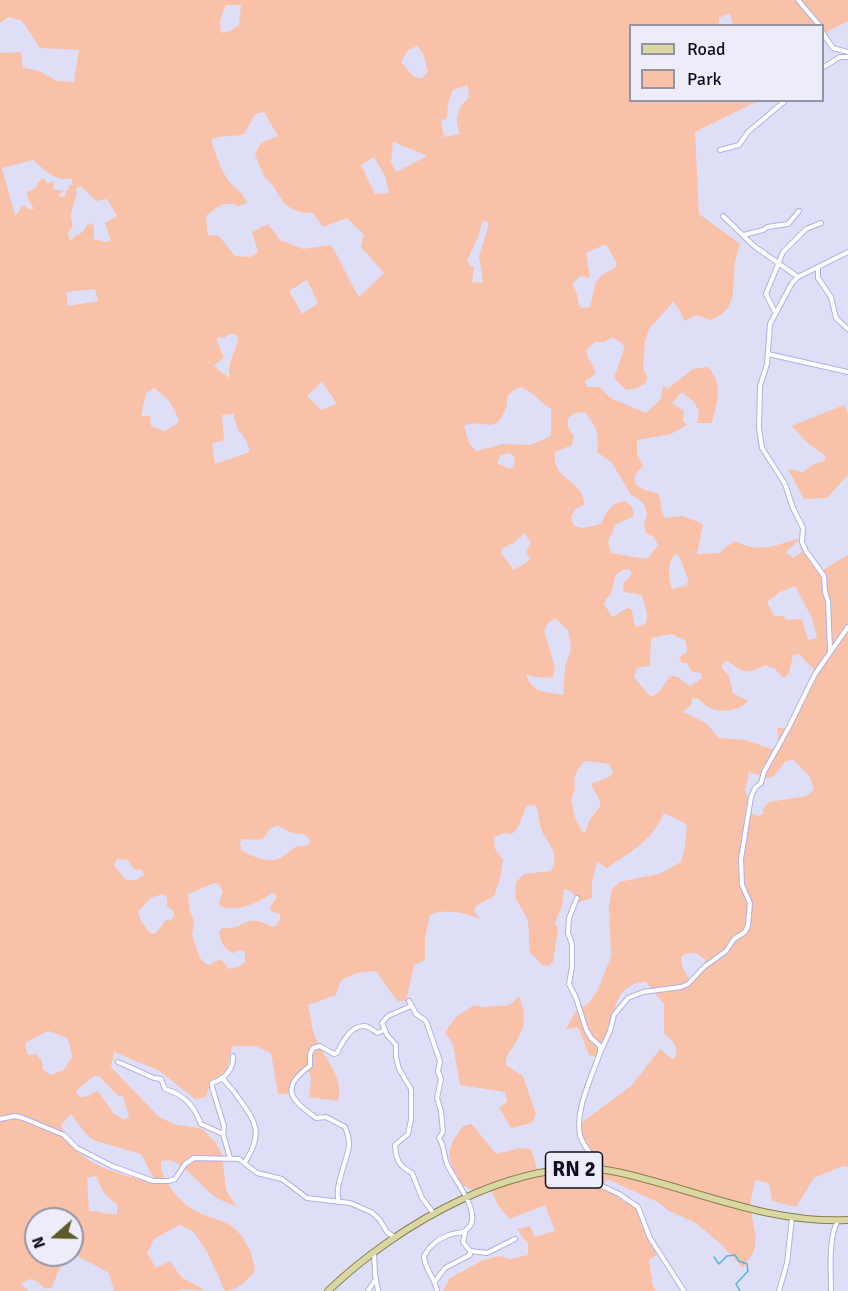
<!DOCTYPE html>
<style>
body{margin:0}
#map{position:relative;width:848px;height:1291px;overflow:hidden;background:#dedff7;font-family:Signika,sans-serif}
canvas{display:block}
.legend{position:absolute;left:629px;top:24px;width:195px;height:78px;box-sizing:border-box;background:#ededfa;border:2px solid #9494a4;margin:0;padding:8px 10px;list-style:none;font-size:18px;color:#0f0e22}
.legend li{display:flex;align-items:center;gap:12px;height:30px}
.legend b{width:30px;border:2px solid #9494a4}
.north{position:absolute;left:24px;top:1207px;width:60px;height:60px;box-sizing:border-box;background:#ededfa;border:2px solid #9494a4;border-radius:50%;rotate:250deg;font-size:16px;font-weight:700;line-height:24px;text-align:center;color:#0f0e22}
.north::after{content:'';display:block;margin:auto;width:21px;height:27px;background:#5f5b28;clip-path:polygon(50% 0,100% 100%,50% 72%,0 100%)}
</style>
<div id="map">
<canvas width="848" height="1291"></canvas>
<ul class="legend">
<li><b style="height:8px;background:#dbd7a2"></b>Road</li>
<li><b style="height:16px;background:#f8c1a8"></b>Park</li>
</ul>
<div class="north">N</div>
</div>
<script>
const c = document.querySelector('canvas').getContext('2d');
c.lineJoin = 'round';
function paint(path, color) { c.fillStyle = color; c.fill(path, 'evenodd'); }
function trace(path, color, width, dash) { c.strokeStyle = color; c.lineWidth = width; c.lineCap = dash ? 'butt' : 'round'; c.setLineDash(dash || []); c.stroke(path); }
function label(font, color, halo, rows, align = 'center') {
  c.font = font + ' Signika,sans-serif'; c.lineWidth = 4.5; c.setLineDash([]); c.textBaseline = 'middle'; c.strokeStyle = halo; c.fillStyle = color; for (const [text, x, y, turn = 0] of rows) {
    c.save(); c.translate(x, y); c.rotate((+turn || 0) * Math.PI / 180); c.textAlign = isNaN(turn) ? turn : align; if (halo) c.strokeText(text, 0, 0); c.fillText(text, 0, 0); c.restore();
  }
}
const green = new Path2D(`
 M0,0H848V21L823,34L822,26L733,25L730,13L719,18V25L630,26V100L758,101L695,132L699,214L740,244C738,250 736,257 735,263C732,286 739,311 710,320L697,315L684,321L679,309L673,302L649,329L645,342L643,368L647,377L646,383L637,388L626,390L614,378L625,346L613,337L604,342H595L586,350C587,361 595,364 595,374L585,381L587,387H600L610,398L646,413L661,399L663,385L667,389L693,369L708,367C724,385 717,402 712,423H697L699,411L694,402L682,392L672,403L684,411L683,421L687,425L671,434L637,440V453L643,466C624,482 640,491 658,493C662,502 659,509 665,518L683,516L703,524L697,554L721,553L724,548L736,541C759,555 778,544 801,538L786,552L793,558L804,551L821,571L848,555V1167L843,1166L814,1178L796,1207L772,1201L769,1183L755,1180L750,1205L756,1238L754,1251L743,1268L722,1245L696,1223L667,1210L660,1203L609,1180L605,1181L604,1185L640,1208L648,1232L660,1253L649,1260L653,1286L656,1291H443L450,1278L481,1261L499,1256L510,1259L528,1255V1244L517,1229L530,1226L535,1237L555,1231L545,1205L509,1219L498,1205L489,1186L472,1190L460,1184C447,1157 444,1152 463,1126L472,1124L496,1154L520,1148L531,1149L538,1172L588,1166L593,1162L580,1136V1124L631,1086L660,1049L672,1059L675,1058C680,1046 672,1041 664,1033V1004L646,982C621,983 617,1000 611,1021C607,1033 601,1045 596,1057L589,1055L578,1027L566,1029L576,1011L589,1003L598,989L611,956L609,907L612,889L619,882L659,874L681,862L685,847L687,824L664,813C651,842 632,851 607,868L597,862L592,882V898L579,902L571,891L564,889L562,906L555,923L558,929L553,962L549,966L542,965L530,952L528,920L515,897L516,882L524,874L551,871C559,855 552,848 544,835C539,828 539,814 536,806L527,805L518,827L512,834L504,833L494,837L495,849L503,860L500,879L494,896L476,906L474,911L480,919C464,913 446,908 430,915L425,937V960L414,965L406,1001H397L376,971L357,973L341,980L336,995L308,1005C311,1017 312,1032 318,1043C327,1062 344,1078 338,1101L309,1097L311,1078L306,1066L297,1075L288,1094H278L271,1053L255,1046H232L227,1071L211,1081L206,1097L195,1099L158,1070L114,1052L111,1067L158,1116L173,1124L203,1129L215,1142L222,1154L226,1190L236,1206C228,1203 221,1201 214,1196C201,1187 177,1152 161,1162C160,1180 180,1202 194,1210C208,1218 228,1220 239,1233C248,1243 254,1259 255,1271C247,1280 237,1291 225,1291L207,1252L193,1231L179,1225L154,1239L147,1253L156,1268L170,1261L181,1277L206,1291L182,1289L178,1291H114L109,1273L72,1253V1219H36V1255H58C65,1267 55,1274 53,1287L45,1289L38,1282L30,1279L21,1284L28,1291H0V53L21,52L23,68L39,71L57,81L74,82L79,50L40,48L22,21L9,17L0,23ZM226,5H241L239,25L230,31L221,33L220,20ZM417,46L423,53L428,71L422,79L413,76L401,62L408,50ZM468,85L469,97C457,109 454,118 460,134L444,137L441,121L447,118L448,103L453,90ZM264,112L278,136L261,143L255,154C258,161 260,169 264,176C266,180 271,182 273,186C284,204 289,213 313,213L323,227L347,218L364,235L361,247L384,273L359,297C348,280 342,262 331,245L303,249L280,240L268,224L252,232L258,252L250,257L235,256L219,236L208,235L206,216C217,207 225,200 238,206L247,203C242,191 236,190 229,181C220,170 216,153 211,140C222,134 231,138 244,134L255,114ZM393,142H394L427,156L396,172L391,162ZM374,157L385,176L389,193L375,194L361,165ZM33,160C44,169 56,183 71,178L73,185H69V189L65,191L66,196L61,197L59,195L63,191L53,189L54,181L47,184L45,179H42L37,183L36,188L27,192L28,199L34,209L30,210L24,206H21L19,212L15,215L2,168ZM81,186L96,201L107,199L117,216L105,223L111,241L105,242L94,239V226L90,223L85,227L83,232L76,235L70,241L68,233L73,225C66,209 79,202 76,188ZM483,221H486L489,224L479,256L483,283L472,282L474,267L470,266L467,261L478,237ZM606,244L617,264L615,268C611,271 606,272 602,275C592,283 594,296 590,307L581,308C576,301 579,293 573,286L574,282L581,276L590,278L586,253ZM307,280L318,303L302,314L289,291ZM95,289L98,301L68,306L66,292ZM229,334H236L238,337C237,352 226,362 230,378L219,371L214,365L224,358L216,339L219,337L224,338ZM322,382L337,404L321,410L307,396ZM522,387C534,393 541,403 551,409V436L531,445L503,444L477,451L470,445L464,426C481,418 492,434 503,415C507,407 508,404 507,396L514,390ZM154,388C166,396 176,408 179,422L165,431L151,426L150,416H141L146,393ZM585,412C597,428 599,432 597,452L612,463L631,495L639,499L645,506L647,515L644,524L646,533L654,537L658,545L647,559L611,553L608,542L616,524L634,516L632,507L625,501C610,503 607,511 601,524L583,528L574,526L571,517L575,509L584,505C585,479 551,482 555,452L572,445L574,436L568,427V418L575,413ZM233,414L238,429L246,440L250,452L215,464L212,444L224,440L222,415ZM510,453L515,458L513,467L510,469L497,463L501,455ZM524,533L531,542L526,552L530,560L514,570L501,553L503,548L515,542ZM675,554L679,556L689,582L685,586L672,589C668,578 667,563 675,554ZM629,569L632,573L630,577L623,583L624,592L642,595L647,614L646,623L637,627L634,624L632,610L628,608C621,610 619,615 612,617L604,604C605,598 610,596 612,591C616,577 612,572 629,569ZM795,586L812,618L817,638L808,640L802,619L786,620L784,616H774L767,602L780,592ZM555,618L568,630L570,640L571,649L565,667L563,695C547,692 532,693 526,675L544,678L553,677L555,667L544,631L548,623ZM671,634L686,641L687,652L679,657L682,663H687L692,672L701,673L702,678L690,686L678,677L670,676L658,693L651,697L634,677L637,668L650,666L651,638ZM799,654L815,671L787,728H778V747L775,750L745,740L719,738L706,723L683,712L692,704L691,699L697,698C702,701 705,706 710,708C721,713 740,711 748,701L733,693L729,676L721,667L724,662L728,661C744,674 747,674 765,665L775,669L784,678L789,673L793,655ZM793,759L810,777L814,790L807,796L769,802L763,809V814L759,816L749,813L750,803L745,790L749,772L768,778L773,777L785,762ZM586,761L609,764L613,772L611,776L591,784L600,801V806L589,821L586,831L583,833L575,818L571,799L575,790C573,780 576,767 586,761ZM278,825C283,828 288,832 293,833C301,835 307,832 310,842L307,846C292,845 294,850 282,857C270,864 252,857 241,850L240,842L243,839C276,842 258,832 278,825ZM117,859L128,860L134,869L142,870L144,875L136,880H126L114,865ZM214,883L219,884L223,893L219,901L220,906C237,913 258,903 272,893L276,895V899L270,906L271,911L279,914L281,918L276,926L272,927C244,911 245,931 222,928L219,932C220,941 224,949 233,953L241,950L245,952V962L237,967L228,969L223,961L218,960L210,965L206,964L200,958L192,935L194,921L190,912L188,894ZM163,894L167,898V906L174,912V917L171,920H166L155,934L150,933L141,921L138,912L150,898ZM694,953C701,955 705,959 708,965L689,979L682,966L681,957L684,954ZM49,1031L67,1038L69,1042L72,1057L64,1070L51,1075L43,1070L42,1061L36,1054L28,1055L25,1046L26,1042ZM94,1076H99L118,1096H123L129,1116L125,1120L114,1114L98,1091L85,1097H79L76,1091ZM71,1114L86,1134L93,1140L141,1154L156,1183C128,1176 87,1168 69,1142C65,1137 63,1131 61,1125ZM96,1176C101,1188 105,1197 117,1204V1214C107,1215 100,1211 89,1211L87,1178Z
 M844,405L848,413V475L827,498L804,499L788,469L803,472L814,464L824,461L826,456C820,451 814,448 809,444C804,441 798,431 791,426Z
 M519,996C527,1017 525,1028 513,1047C509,1053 505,1057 506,1065L523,1076L536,1114L532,1123L511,1128L499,1108L507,1102L505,1092L460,1085L453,1045L445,1032L456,1017L474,1005C483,1008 485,1007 493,1006C508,1005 508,1009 519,996Z`);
const stream = new Path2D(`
 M714,1257L719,1264L727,1256L735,1255L739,1261L747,1264L748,1271L736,1284L740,1291`);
const street = new Path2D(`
 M798,0L820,26
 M822,32L833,48L848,52
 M822,68L840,57H848
 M720,150L739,145L748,132L786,100
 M723,216L754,246L798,277
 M744,235L763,230L767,227L788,224L799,211
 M818,268V278L831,297L836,318L848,329
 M775,312L766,294L783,252L806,229L821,223
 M768,354L848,372
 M830,651L828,601L825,592L824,576L806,551L802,542L803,528L793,508L785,484L762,448L759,428L760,386L767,364L770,324L792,283L798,277L848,252
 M577,898L569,918L568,933L572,944V967L569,984L576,998L586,1029L591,1038L600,1046V1053C592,1076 575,1110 580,1135C583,1147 596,1160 604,1170
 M409,1001L416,1014L426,1021L440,1061L438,1071L441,1079L437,1098L441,1111L443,1132L439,1138C445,1147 443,1154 447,1164C453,1179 486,1216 466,1230C463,1233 456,1233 452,1234C439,1238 431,1244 424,1256C424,1269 435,1277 437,1291
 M411,1006L388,1016L382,1023L387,1035L396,1045V1057L399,1069L411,1089V1120L408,1134L395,1145C396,1160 399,1166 412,1173L422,1198L434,1214
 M600,1053L610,1031L614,1015L628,998L643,992L681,987L688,984L704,967L726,951L734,939L745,932L748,926L750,903L742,885L741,859L751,797L755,788L761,783L764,772L789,727L815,674L848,627
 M118,1062L154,1078L161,1079L165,1089C185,1095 194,1106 201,1124L223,1134L230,1158
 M223,1078C226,1084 231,1087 235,1093C253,1119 266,1130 245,1162
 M0,1119L15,1116L23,1118L64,1135L77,1148L112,1166L153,1181H169L175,1179L185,1164L194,1158L239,1159L257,1173L282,1179L307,1198L350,1203L371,1212L379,1219L387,1232L394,1237
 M223,1134L224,1126L212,1087V1083C225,1079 234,1069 233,1056
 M593,1171L592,1176L596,1183L619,1194L638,1207L650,1238L684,1291
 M339,1202C334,1188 345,1165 348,1151C350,1144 348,1134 345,1127L326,1117L316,1118C292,1100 278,1089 310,1066V1054L313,1048L320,1046L334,1054L337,1053C342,1043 350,1026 364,1026C369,1026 374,1031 377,1033L385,1030
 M470,1251L487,1253L515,1239
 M374,1253L375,1274L378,1291
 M436,1280L445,1268L470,1255V1251L463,1242L465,1232
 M368,1291L375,1280
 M779,1291L787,1263L792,1218
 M831,1291C831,1272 828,1236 838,1221`);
const primary = new Path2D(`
 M328,1291C395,1226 520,1152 617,1172C695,1189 767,1224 848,1220`);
const shields = [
 [574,1170,57]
];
const shieldNames = [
 ["RN 2",574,1170]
];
paint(green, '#f8c1a8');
trace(stream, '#53b5d9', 1.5);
trace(street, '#b0afe9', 6);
trace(primary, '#84804d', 8);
trace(street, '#fff', 4);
trace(primary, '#dbd7a2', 6);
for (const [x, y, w] of shields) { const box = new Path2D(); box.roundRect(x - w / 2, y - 18, w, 36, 4.5); c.fillStyle = '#ededfa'; c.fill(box); trace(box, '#0f0e22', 1.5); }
label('bold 21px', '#0f0e22', null, shieldNames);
</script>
